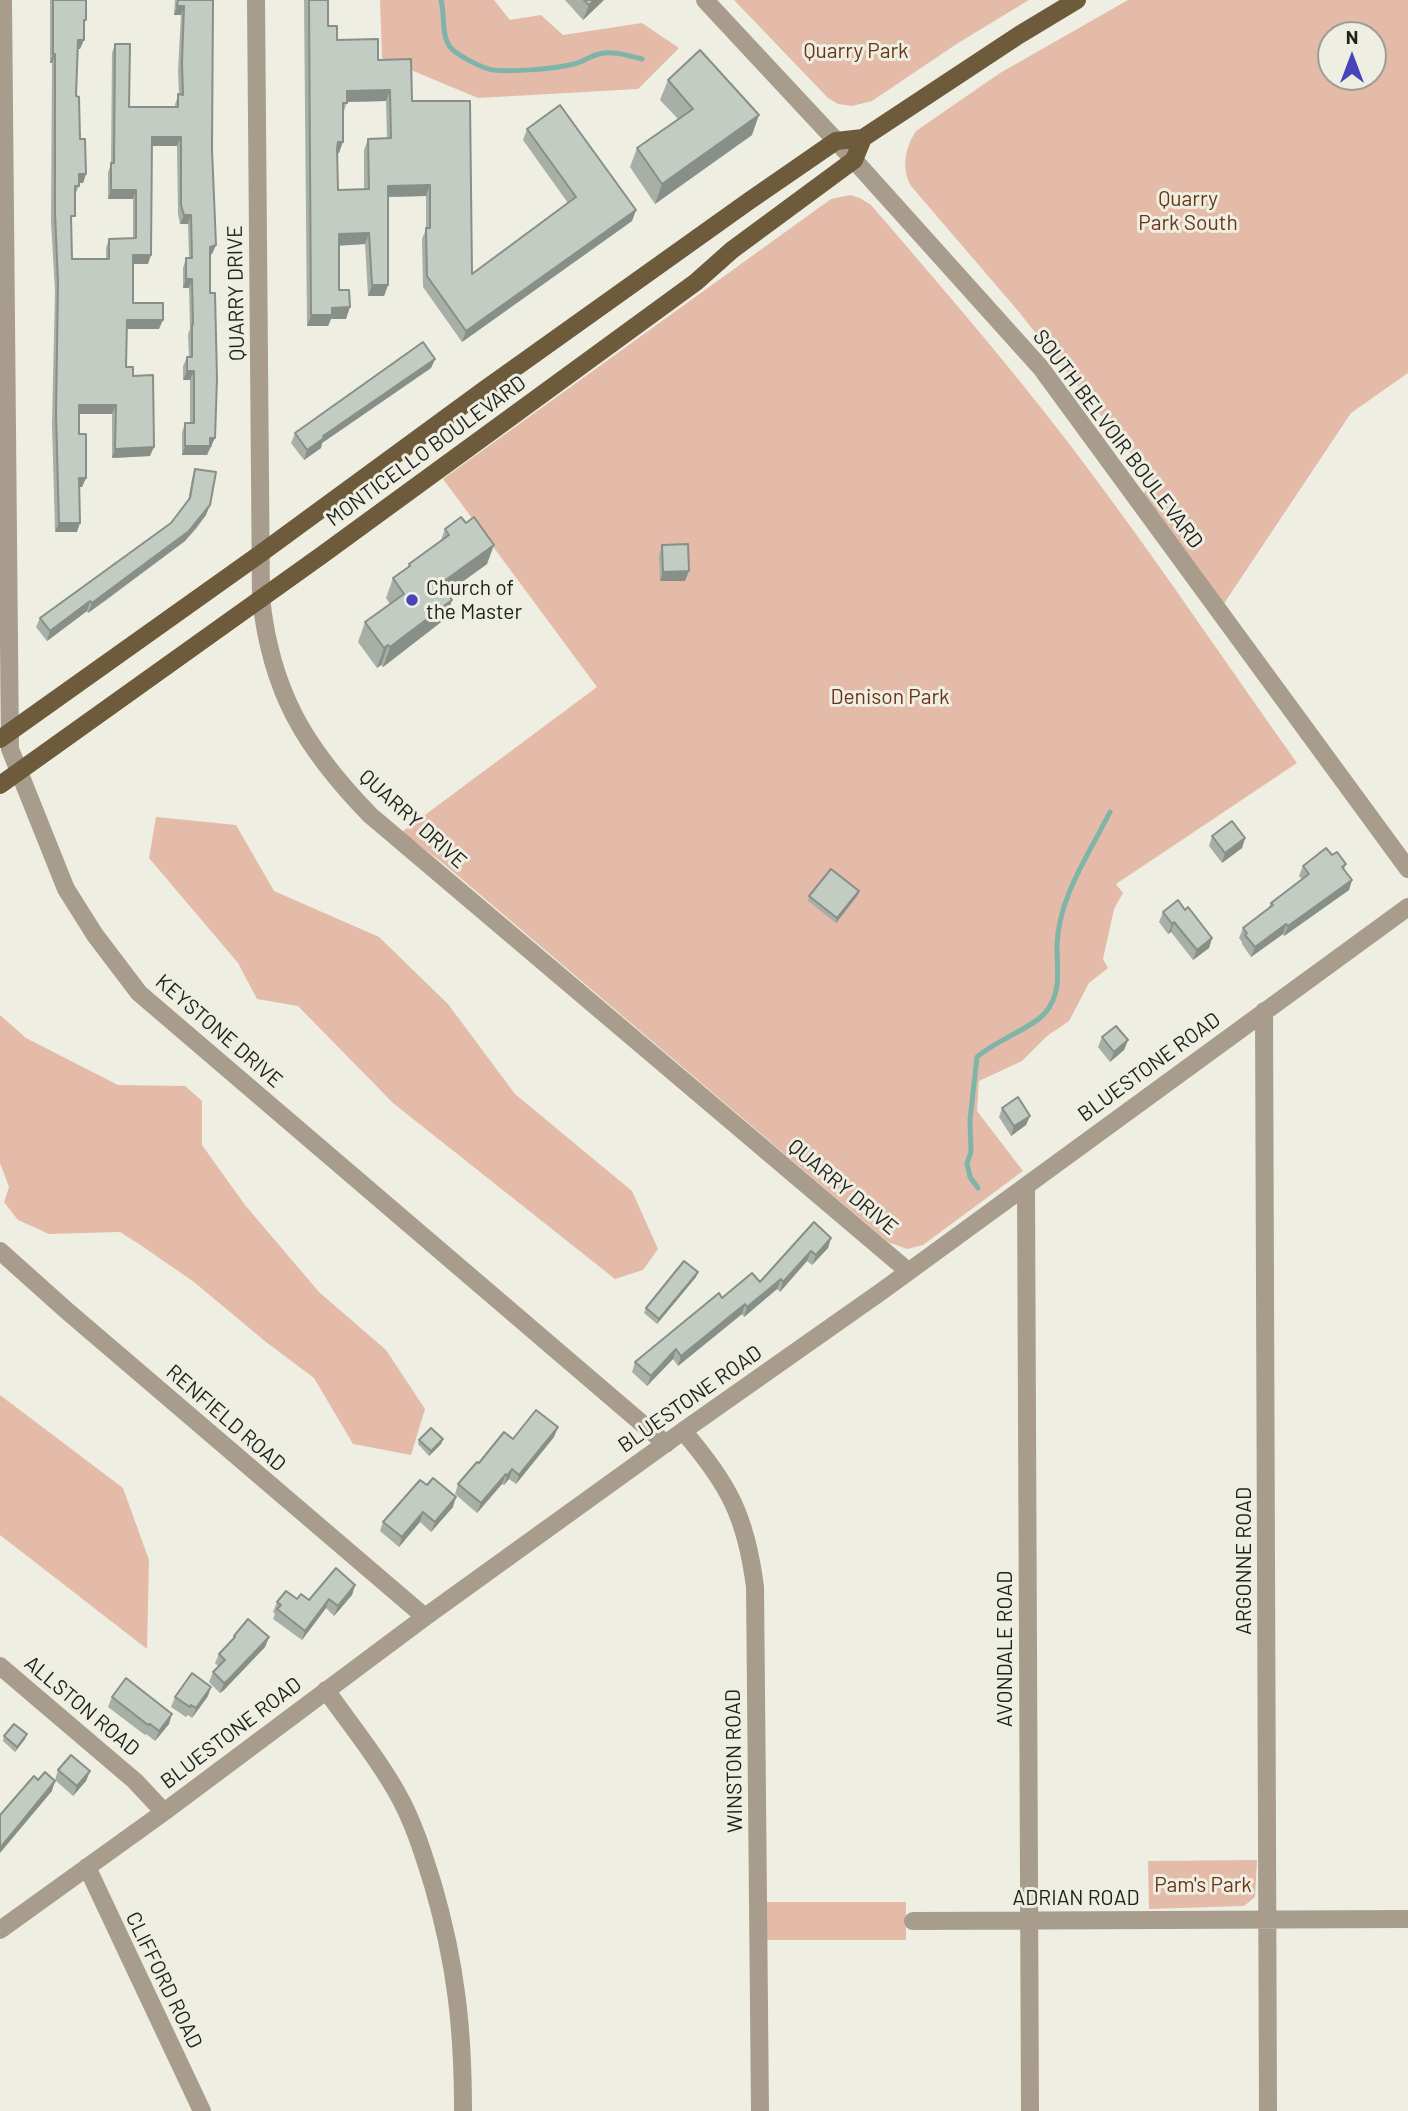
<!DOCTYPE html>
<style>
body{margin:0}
#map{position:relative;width:1408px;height:2111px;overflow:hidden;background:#eeefe2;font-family:Barlow,sans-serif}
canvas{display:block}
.north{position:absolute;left:1317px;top:21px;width:70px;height:70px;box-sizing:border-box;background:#eeefe2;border:2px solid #9c9d93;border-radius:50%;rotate:0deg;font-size:19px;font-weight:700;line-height:28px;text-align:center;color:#21221d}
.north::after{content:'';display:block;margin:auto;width:24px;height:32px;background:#4944ba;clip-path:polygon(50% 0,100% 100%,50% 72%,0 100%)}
</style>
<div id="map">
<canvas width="1408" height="2111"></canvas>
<div class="north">N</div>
</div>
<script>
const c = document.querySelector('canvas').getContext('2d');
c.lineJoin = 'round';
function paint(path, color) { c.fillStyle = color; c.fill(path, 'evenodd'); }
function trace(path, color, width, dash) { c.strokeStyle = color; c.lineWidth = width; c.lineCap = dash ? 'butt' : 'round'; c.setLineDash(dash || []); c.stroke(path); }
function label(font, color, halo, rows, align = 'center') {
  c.font = font + ' Barlow,sans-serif'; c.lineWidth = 6; c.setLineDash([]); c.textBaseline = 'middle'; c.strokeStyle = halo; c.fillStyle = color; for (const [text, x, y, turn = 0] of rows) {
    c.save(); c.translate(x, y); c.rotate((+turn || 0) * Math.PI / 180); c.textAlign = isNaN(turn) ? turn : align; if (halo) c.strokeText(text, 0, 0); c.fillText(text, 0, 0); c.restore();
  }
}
const green = new Path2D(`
 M380,0H494L510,20L541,15L563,35L642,23L679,48L638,89L478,98L382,58Z
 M734,0H1029L958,43L872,101L852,106L838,104L828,98Z
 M1128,0H1408V373L1351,413L1219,611L1136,498L1155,484L1019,312L911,186C901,168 905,148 916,131L1000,73ZM1331,35H1373V77H1331Z
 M850,195L860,198L871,205C951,298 1031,390 1103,489C1170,579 1232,672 1297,763L1116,884L1123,893L1114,909L1103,959L1108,968L1089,983L1069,1021L1047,1036L1022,1061L979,1081L977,1111L1023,1171L923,1245L907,1249L888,1242L444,864L402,832L597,687L443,479L831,199Z
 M156,817L236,825L274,891L379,937L448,1004L515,1094L632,1191L658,1249L643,1270L615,1279L393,1103L298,1006L257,999L238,963L149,858Z
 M0,1015L26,1038L118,1085L185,1086L202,1101V1145L245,1205L319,1292L386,1350L425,1409L411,1455L353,1444L314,1378L266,1342L194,1282L139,1244L120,1232L49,1234L18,1220L4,1202L9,1187L0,1163Z
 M0,1395L123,1488L149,1560L147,1649L0,1535Z
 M1257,1860L1255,1897L1244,1906L1149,1909L1148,1861Z
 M767,1902H906V1940H767Z`);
const stream = new Path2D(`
 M441,0C445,14 441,35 450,47C456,55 484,69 493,70C513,72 554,69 574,64C583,62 590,56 599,54C612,50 629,56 642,59
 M978,1188L970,1177L967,1163L971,1152L970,1120L977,1057C995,1041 1032,1028 1045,1013C1062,993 1057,971 1057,946C1058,898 1089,854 1110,812`);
const minor = new Path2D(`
 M3,0L10,749L66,889L95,935L139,993L666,1444
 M256,0L261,598C271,692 305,748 370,815L908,1271
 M705,0L854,160L1041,368L1408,869
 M1264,1011L1268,2111
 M1026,1186L1030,2111
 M0,1251L66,1310L425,1617
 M683,1431C729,1484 746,1517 755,1587L760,2111
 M0,1666L135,1781L164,1812
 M326,1690C349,1723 376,1755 396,1791C413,1820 423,1853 433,1885C456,1964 463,2029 463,2111
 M87,1867L202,2111
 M913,1921L1408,1919
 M0,1930L164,1812L425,1617L683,1431L882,1291L1408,907`);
const major = new Path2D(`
 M0,739L260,554L484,390L749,201L836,141L863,138L1019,35L1077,0
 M0,785L322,555L696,282L732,250L854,160L863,138`);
const wall = new Path2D(`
 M50,0H86L80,49H78L76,96L80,139L86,174L83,183H79V186L75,195L71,225L72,259H106V248L109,239H133V199H108V172L111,164L112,53L115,44L129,107H175V104L179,94L178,71L181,15H174L175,0H213L212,149L216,245L212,254L210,255L212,447H210L207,455H182V432L185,423H190V380H183V366L187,357H189L188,334L190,329L189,288H183V268L186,258H189L188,224H180L178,214L177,146H152L148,264H133V303L159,329H127L126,367L133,376L150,456L112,458V414H79V434L86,478L82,487H79L77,532H55L52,423L55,291L51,222L52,63H50Z
 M304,0H328V26L337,40L378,60L412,101L472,274L568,203L523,140L527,129L636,210L632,221L462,342L423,287L422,239L426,229V196L388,197V285L384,296H368L365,244L339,245V290L346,319H331L328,326H307ZM386,101L387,138L368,139L364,150V189L338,190L337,153H339L343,114L347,102Z
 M565,0H604L583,20Z
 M668,80L752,135L655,204L630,167L637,148L678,119L660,100Z
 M435,359L431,368L322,443L321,448L304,460L291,443L295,433Z
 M195,469L206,515L196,529L185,541L105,601L88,613L87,611L47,641L36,627L40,618L171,523L188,501L192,479Z
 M445,529L487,564L447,593L452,600L445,619L383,667L381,665L377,668L358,642L365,622L390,604L386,598L393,578L407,569L409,564L441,540Z
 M662,545L685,581H660L659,555Z
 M1212,836L1245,838L1242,848L1222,863L1209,846Z
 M1332,855L1346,864L1344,870L1352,880L1349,890L1284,936L1283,934L1251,957L1242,944V942L1239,938L1243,928L1268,909L1271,903L1302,879L1299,876L1303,866Z
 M859,891L857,896L836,923L808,901L809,896Z
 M1163,912L1212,938L1209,948L1193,960L1171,932L1168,934L1159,922Z
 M1102,1037L1128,1040L1124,1050L1110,1062L1098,1047Z
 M1002,1108L1030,1116L1026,1125L1011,1136L999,1117Z
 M831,1238L828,1248L812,1265L807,1261L780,1292L777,1289L744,1317L742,1314L678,1366L673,1359L647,1386L632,1372L635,1362L722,1298L760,1282Z
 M696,1277L657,1324L644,1313L646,1308Z
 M554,1437L516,1484L509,1479L504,1485L502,1484L477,1513L455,1494L458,1484L479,1463L513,1439Z
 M443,1439L441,1444L429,1456L418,1444L419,1440Z
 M420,1480L453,1507L431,1532L420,1522L399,1547L380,1531L383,1522Z
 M355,1585L352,1595L334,1616L326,1608L302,1640L273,1619L275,1614L273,1612L277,1602L297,1599L309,1600Z
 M234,1636L269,1637L265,1647L224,1690L220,1693L209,1682L213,1672L218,1666L215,1663L219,1654L232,1641Z
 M208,1696L192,1718L188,1715L186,1717L171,1707L175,1697Z
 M112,1697L169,1724L155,1741L146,1734L145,1735L108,1707Z
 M27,1734L25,1739L15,1752L3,1741L4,1736Z
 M58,1770L90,1771L86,1781L73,1796L55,1780Z`);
const shadedWall = new Path2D(`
 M594,0H604L583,20L589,5Z
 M177,6H184L181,15H174Z
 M78,40H84L80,49H75Z
 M53,54H55L52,63H50Z
 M390,90L386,101L343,102L347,91Z
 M759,115L752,135L655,204L662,184Z
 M152,137H181L177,146H149Z
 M338,142H343L339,153H334Z
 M79,174H86L83,183H76Z
 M430,185L426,196L383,197L388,186Z
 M111,190H136L133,199H108Z
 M636,210L632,221L462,342L466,331Z
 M184,215H191L188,224H180Z
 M369,233L365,244L335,246L339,234Z
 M216,245L212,254L207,256L210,247Z
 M133,255H151L148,264H129Z
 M186,279H192L189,288H183Z
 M372,285H388L384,296H368Z
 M350,307L346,319H331L328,326H307L311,315L332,308Z
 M127,320H163L159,329H124Z
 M435,359L431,368L322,443L321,448L304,460L307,450L323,436Z
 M187,371H194L190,380H183Z
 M79,405H116L112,414H75Z
 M210,438H215L207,455H182L185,446Z
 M154,447L150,456L112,458L115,449Z
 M79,478H86L82,487H75Z
 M210,505L206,515L185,541L88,613L92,603Z
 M59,523H80L77,532H55Z
 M494,545L487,564L433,603L440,584Z
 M689,571L685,581H660L663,572Z
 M452,600L445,619L383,667L390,647Z
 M90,601L87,611L47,641L50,631Z
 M388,645L381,665L377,668L384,648Z
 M1245,838L1242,848L1222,863L1225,853Z
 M1352,880L1349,890L1284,936L1288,926Z
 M859,891L857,896L836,923L837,918Z
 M1174,922L1171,932L1168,934L1172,924Z
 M1286,924L1283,934L1251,957L1255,947Z
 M1212,938L1209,948L1193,960L1197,950Z
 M1128,1040L1124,1050L1110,1062L1114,1052Z
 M1030,1116L1026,1125L1011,1136L1014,1126Z
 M831,1238L828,1248L812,1265L816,1255Z
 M811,1251L807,1261L780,1292L783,1282Z
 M698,1272L696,1277L657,1324L659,1319Z
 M781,1279L777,1289L744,1317L747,1307Z
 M745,1304L742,1314L678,1366L681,1356Z
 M676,1349L673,1359L647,1386L651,1376Z
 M558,1427L554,1437L516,1484L519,1475Z
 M443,1439L441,1444L429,1456L431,1451Z
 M512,1469L509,1479L504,1485L507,1476Z
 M506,1474L502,1484L477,1513L481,1503Z
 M456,1497L453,1507L431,1532L435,1522Z
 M423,1512L420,1522L399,1547L402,1537Z
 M355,1585L352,1595L334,1616L338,1606Z
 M329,1599L326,1608L302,1640L305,1631Z
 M269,1637L265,1647L224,1690L220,1693L224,1683Z
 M211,1687L208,1696L192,1718L196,1708Z
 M172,1714L169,1724L155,1741L159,1731Z
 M27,1734L25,1739L15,1752L17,1747Z
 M90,1771L86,1781L73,1796L77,1786Z
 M55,1781L52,1791L0,1853V1848Z`);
const building = new Path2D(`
 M53,0H86V20H84V40H78L76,96L79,97L80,139H85L86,174H79V186H75V216H71L72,259H109V239L136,238V190H111V163H114L115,44H130L129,107H178V94L183,95L182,62L184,6H177L178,0H213L212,149L216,245L210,247V293H215L217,379L215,438H210V446H185V423H194V371H187V357H192V325L193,324L192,279H186V258H192L191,215H184L181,205V137H152L151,255H133V303H163V320H127L126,367H133V376L153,375L154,447L115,449L116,405H79V434H86V478H79L80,523H59L56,414L58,282L55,213V54H53Z
 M309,0H328V26H337V40L378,39V60L411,59L412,101H470L472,274L576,197L527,129L560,105L636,210L466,331L427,276L426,228H430V185L388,186V285H372L369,233L339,234V290H349L350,307L332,308V315H311ZM390,90L391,138L368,139L369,189L338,190L337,148L338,142H343V103H347V91Z
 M584,0H594L589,5Z
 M700,50L759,115L662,184L637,148L693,109L668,80Z
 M423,342L435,359L323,436L324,438L307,450L295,433Z
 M195,469L216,472L210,505L189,531L108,591L92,603L90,601L50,631L40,618L171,523L190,498Z
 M461,517L466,523L474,517L494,545L440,584L452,600L390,647L388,645L384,648L365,622L404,594L393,578L410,566L409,564L449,535L445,529Z
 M688,544L689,571L663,572L662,545Z
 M1232,821L1245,838L1225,853L1212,836Z
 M1326,848L1332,855L1337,852L1346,864L1342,867L1352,880L1288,926L1286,924L1255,947L1245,935L1247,933L1243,928L1273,905L1271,903L1309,874L1303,866Z
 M831,869L859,891L837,918L809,896Z
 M1178,900L1185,910L1188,907L1212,938L1197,950L1174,922L1172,924L1163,912Z
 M1116,1026L1128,1040L1114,1052L1102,1037Z
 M1018,1097L1030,1116L1014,1126L1002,1108Z
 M814,1222L831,1238L816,1255L811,1251L783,1282L781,1279L747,1307L745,1304L681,1356L676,1349L651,1376L635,1362L719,1293L722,1298L752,1273L760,1282Z
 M684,1261L698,1272L659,1319L646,1308Z
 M536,1410L558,1427L519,1475L512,1469L507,1476L506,1474L481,1503L458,1484L477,1462L479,1463L504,1432L513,1439Z
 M431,1428L443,1439L431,1451L419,1440Z
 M433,1478L456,1497L435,1522L423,1512L402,1537L383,1522L420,1480L427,1485Z
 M336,1568L355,1585L338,1606L329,1599L305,1631L277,1609L281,1605L277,1602L286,1591L297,1599L301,1594L309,1600Z
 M248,1619L269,1637L228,1680L224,1683L213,1672L225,1660L219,1654L235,1637L234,1636Z
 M192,1673L211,1687L196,1708L191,1705L190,1707L175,1697Z
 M126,1678L172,1714L159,1731L150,1724L148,1725L112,1697Z
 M14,1724L27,1734L17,1747L4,1736Z
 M71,1755L90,1771L77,1786L58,1770Z
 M45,1772L55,1781L0,1848V1815L34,1776L38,1780Z`);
const markers = [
 [412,600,7,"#4944ba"]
];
const parkNames = [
 ["Quarry Park",856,51],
 ["Quarry",1188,199],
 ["Park South",1188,223],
 ["Denison Park",890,697],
 ["Pam's Park",1203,1885]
];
const streetNames = [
 ["QUARRY DRIVE",236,293,-91],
 ["SOUTH BELVOIR BOULEVARD",1118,439,53],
 ["MONTICELLO BOULEVARD",426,451,-36],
 ["QUARRY DRIVE",413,819,42],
 ["KEYSTONE DRIVE",219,1031,41],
 ["BLUESTONE ROAD",1149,1067,-36],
 ["QUARRY DRIVE",843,1187,40],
 ["BLUESTONE ROAD",690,1399,-35],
 ["RENFIELD ROAD",226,1418,41],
 ["ARGONNE ROAD",1244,1561,-90],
 ["AVONDALE ROAD",1005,1649,-90],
 ["ALLSTON ROAD",82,1706,40],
 ["BLUESTONE ROAD",231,1733,-37],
 ["WINSTON ROAD",734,1761,-91],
 ["ADRIAN ROAD",1076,1898],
 ["CLIFFORD ROAD",164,1980,64]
];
const poiNames = [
 ["Church of",426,588],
 ["the Master",426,612]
];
paint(green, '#e3bba8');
trace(stream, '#7fb5a9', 5);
trace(minor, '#a89d8c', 18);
trace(major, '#6d5b3c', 18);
paint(wall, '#a7afa7');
paint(shadedWall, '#888f88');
paint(building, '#c2ccc2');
trace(building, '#888f88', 2);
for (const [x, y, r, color] of markers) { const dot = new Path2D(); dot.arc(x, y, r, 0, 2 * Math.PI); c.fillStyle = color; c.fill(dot); trace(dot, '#eeefe2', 2.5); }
label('21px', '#6b3416', '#eeefe2', parkNames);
label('21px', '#21221d', '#eeefe2', streetNames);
label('21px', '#21221d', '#eeefe2', poiNames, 'left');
</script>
